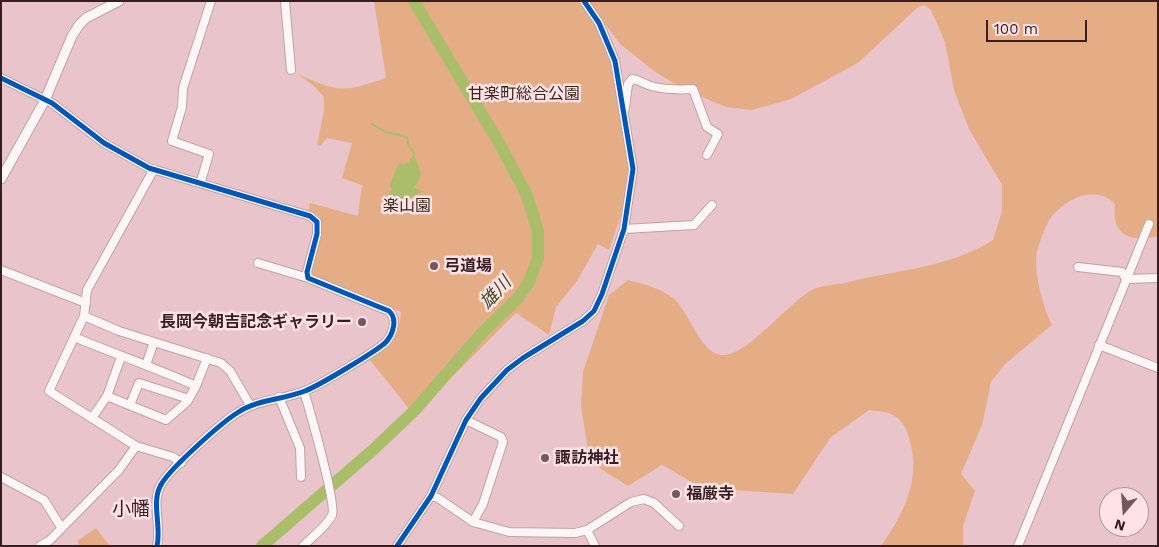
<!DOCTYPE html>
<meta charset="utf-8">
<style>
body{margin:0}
#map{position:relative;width:1159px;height:547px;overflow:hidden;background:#e9c4cb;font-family:"Work Sans",sans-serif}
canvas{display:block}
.frame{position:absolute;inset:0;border:2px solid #371e23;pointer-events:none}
.north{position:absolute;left:1099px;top:487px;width:50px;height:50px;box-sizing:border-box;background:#ffe2e7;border:1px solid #af9499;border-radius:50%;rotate:198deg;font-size:14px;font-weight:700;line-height:20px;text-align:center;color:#371e23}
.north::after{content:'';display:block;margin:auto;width:18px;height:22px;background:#75585e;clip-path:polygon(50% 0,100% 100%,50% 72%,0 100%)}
.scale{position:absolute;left:986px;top:20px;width:101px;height:22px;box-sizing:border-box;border:2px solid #371e23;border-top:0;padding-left:6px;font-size:15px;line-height:18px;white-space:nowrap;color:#371e23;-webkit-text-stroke:4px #ffe2e7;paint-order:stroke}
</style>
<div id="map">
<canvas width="1159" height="547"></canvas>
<div class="frame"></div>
<div class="north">N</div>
<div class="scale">100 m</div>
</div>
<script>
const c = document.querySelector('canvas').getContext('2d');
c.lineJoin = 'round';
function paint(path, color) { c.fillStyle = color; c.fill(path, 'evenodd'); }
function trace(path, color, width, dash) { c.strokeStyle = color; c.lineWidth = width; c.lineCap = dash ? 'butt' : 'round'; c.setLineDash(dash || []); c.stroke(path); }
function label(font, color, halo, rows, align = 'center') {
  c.font = font + ' "Work Sans","Noto Sans JP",sans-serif'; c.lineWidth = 5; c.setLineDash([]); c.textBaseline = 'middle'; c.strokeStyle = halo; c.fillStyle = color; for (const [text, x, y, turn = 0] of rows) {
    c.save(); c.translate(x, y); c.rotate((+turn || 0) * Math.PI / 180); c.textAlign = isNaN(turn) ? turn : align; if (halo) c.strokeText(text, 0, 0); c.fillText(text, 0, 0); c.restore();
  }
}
const green = new Path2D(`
 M374,1H582L587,5L613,60L631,169L626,201L609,250L598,244L577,281L556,307L549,335L516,313L414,415L366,355C391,343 398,342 401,312L317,278L311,273L322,224L319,216L308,212L310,203L358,216L362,185L342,178L352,143L327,138L320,146L317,145L324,111V97L314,86L297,74C339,92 342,93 386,78Z
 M588,1H1158V236C1130,243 1111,235 1115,204C1096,184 1067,198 1052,216C1046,224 1040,241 1037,251C1033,271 1043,307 1052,325L1005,364L991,382L982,425L961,474L975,491L963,526V546H881C903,515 921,480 910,442C907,430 904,420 891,414C885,411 875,411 869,410L830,438L793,494L702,488L662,465L628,486L590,462L581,406L583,372L609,295L628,280C643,284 660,288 673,298C689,310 699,352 721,355C746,358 790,301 812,290C821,285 835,285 845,283C895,270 949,268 993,240L1002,211V185L969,129L954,90L945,42L931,10L924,5L917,8L858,63L791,99L752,110L726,107L683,89L654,71L620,44Z
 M96,528L110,546H80L77,541Z`);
const water = new Path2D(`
 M414,153C418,171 427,170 414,187L423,192C416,196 411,192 410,202L414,204V208L407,214L390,202L389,193L392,190L390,184L399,162L403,165L409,162Z`);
const stream = new Path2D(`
 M372,124L385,132L407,137L408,144L414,153`);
const river = new Path2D(`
 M262,546L374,449L415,410L482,333L517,299L528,284L538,258V232L527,195L498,141L414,1`);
const minor = new Path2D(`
 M285,1L291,70
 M1,78L52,103L104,143L149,168L310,216L317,222V234L307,272L308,278L389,311C398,319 393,334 386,342C377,351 318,386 305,391C282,400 258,399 237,413C221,423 172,467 162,483C150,501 162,526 157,546
 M625,108L628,84L632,79C639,80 644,84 651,86C666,90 678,90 693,89L707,127L718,134L707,155
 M154,169L87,290L84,316L49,391L136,446L173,457L181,463
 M201,181L209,154L172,141L182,107L183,88L211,1
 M624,229L694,225L712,205
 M258,263L308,278
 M1078,267L1122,272L1126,279L1158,278
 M1,270L86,303
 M84,316L119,331L221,363L230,371L250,405
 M74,337C115,354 156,368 196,386L207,358
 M1099,345L1158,368
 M146,365L154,342
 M107,396L166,420L187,402L196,386
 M279,397L300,448L301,477
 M130,405L139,383L189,399
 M92,418L107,396L121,357
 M466,420L501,437L503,442L483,504L473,522
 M1,477L44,500L61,527
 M431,496L438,498L473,522L509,532L575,533L587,530L631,502L644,499L654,503L679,526
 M587,530L595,546
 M40,546L50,540L119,470L136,446
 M303,546C312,537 327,526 332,515C337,505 309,408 304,391
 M397,546L431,496L466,420L481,398L507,370L523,358L583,321L594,311L602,294L624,229L633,169L615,61L599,23L584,1
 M1018,546L1149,224`);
const major = new Path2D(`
 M1,179L45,100L72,36L79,25L86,18L119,1`);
const cycleway = new Path2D(`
 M1,78L52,103L104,143L149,168L310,216L317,222V234L307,272L308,278L389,311C398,319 393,334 386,342C377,351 318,386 305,391C282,400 258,399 237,413C221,423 172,467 162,483C150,501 162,526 157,546
 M397,546L431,496L466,420L481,398L507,370L523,358L583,321L594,311L602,294L624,229L633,169L615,61L599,23L584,1`);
const markers = [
 [434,266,5,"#75585e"],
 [362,322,5,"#75585e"],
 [545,458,5,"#75585e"],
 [676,494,5,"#75585e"]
];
const parkNames = [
 ["甘楽町総合公園",524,94],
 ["楽山園",407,206]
];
const poiNames = [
 ["弓道場",444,266],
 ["長岡今朝吉記念ギャラリー",352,322,"right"],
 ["諏訪神社",555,458],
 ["福厳寺",686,494]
];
const waterNames = [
 ["雄川",496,293,-47]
];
const quarterNames = [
 ["小幡",131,509]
];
paint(green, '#e5ad85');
paint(water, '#aabe6a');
trace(stream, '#aabe6a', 2);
trace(river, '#aabe6a', 12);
trace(minor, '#bfa2a8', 10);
trace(major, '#bfa2a8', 11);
trace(minor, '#fcf6f7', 8);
trace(major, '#fcf6f7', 9);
trace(cycleway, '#0057b8', 5);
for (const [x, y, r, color] of markers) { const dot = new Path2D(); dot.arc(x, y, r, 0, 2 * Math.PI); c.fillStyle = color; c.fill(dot); trace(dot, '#ffe2e7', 2); }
label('16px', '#3a2918', '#ffe2e7', parkNames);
label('bold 16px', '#371e23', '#ffe2e7', poiNames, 'left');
label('italic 18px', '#3d4f20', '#ffe2e7', waterNames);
label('19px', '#371e23', '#ffe2e7', quarterNames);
</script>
